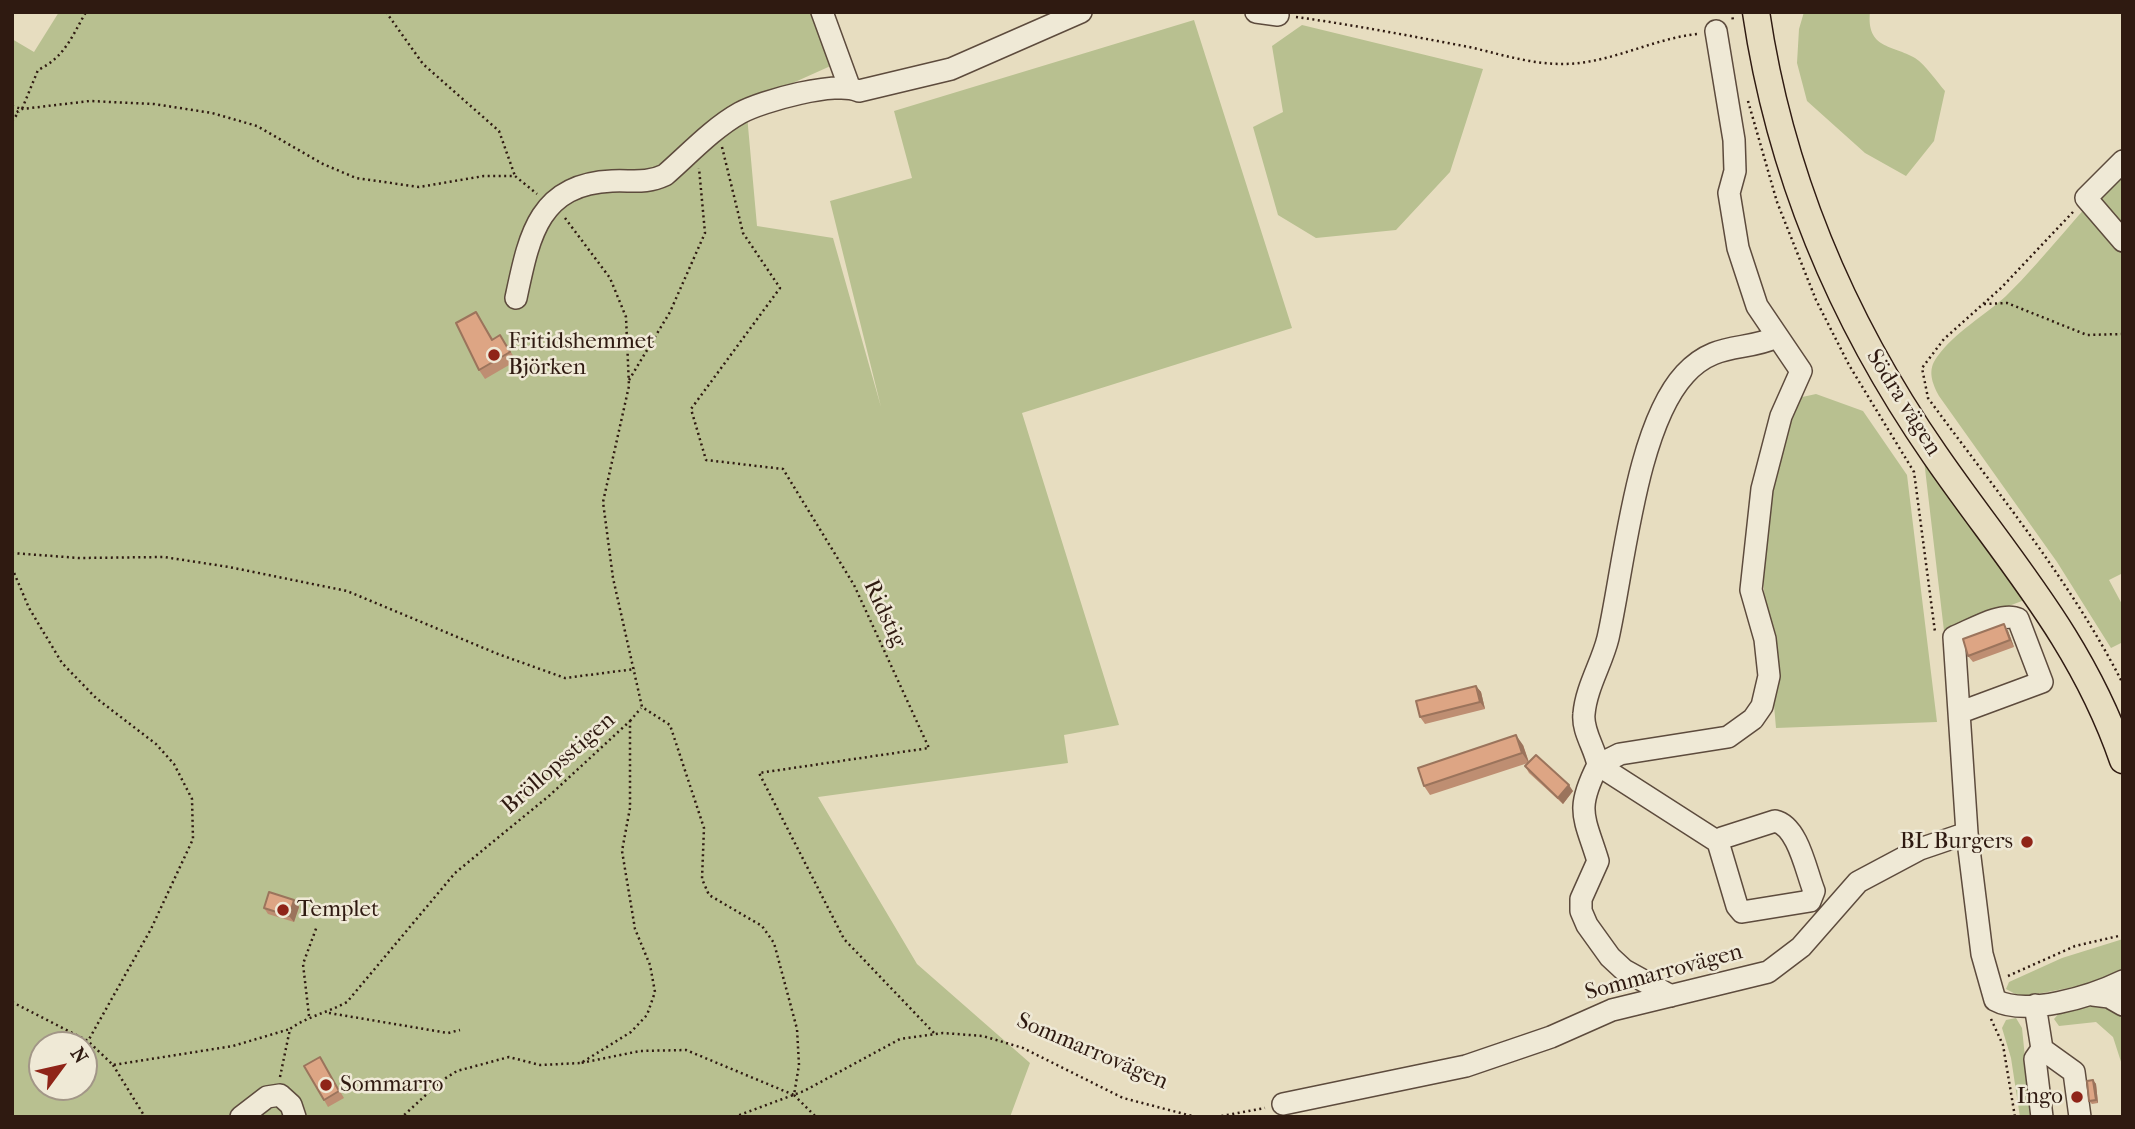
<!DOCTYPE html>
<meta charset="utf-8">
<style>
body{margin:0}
#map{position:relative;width:2135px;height:1129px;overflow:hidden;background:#e7ddc0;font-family:"IM FELL French Canon",serif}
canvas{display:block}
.frame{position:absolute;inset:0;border:14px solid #2f1a11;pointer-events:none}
.north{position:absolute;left:28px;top:1031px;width:70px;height:70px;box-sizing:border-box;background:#efe9d6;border:2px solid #a29687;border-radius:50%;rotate:57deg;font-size:19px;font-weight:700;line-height:28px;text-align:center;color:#2f1a11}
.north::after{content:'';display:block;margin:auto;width:24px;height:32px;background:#8f2418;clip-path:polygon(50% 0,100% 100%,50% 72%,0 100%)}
</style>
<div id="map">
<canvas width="2135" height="1129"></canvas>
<div class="frame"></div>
<div class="north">N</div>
</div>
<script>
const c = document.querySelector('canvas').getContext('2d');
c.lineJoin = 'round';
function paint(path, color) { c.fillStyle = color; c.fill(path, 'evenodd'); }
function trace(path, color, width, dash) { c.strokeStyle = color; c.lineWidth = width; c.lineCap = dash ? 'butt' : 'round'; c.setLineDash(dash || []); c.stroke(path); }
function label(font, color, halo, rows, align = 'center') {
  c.font = font + ' "IM FELL French Canon",serif'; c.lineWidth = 5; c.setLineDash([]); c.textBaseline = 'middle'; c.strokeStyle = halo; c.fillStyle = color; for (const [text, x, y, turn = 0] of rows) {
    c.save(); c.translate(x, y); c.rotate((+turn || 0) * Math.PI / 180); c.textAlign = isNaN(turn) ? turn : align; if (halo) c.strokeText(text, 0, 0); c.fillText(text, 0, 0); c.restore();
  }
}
const green = new Path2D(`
 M59,12H815L835,64L746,104L757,226L833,238L881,407L830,201L912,178L894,111L1194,20L1292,328L1022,413L1119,725L1064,735L1068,763L818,797L917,964L1030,1063L1010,1117H12V39L34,52ZM42,1045H84V1087H42Z
 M1804,12H1870C1866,49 1893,45 1915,58C1926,65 1936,81 1945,91L1934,141L1906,176L1865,153L1807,101L1797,63L1799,29Z
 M1302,25L1483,69L1450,172L1396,230L1316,238L1278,215L1253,127L1283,112L1272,46Z
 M2123,169V573L2109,580L2123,606V642L2111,648L2057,562L1939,396C1932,383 1927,370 1937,357C1955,332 1984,316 2006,296C2047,256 2081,208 2123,169Z
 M1816,394L1863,411L1907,475L1937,722L1776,728L1762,568L1772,482L1793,399Z
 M1924,460L2027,599L1944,631Z
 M2123,939V968L2095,983L2021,997L2006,989L2009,982L2062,958Z
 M2088,1006L2115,1010L2123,1020V1068L2113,1037L2096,1022L2059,1026L2054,1019L2060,1012Z
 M2016,1018L2022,1028L2031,1117H2020L2011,1058L2002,1028L2006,1020Z`);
const path = new Path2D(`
 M386,12L423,64L499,131L515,176
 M1732,12L1733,22
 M1296,17C1354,25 1411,36 1469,47C1500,54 1530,64 1562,64C1610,64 1651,39 1697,34
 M1748,101L1777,202L1816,300L1849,365L1914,472L1935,632
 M12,106L22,109L38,70C65,57 72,36 86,12
 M12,115L22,109L90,101L154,104L212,113L257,126L323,164L356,178L419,187L484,176H515L537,194
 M12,121L19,112
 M722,147L743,233L780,288L691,409L706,460L783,469L854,585L929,748L759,773L844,939L934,1033
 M2073,212L2001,288L1944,339L1922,368L1928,398C1996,491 2071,581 2123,684
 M565,218L610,278L626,317L629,386L603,502L613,578L642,707L670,725L704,828L702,879L709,895L762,926L774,943L797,1029L799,1065L794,1095L686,1050L640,1051L581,1063
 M1984,304L2007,303L2087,335L2123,334
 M629,380L670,312L705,233L699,168
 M12,553L79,558L164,557L229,567L347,591L498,654L565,678L635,669
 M12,568L29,608L62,663L96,698L156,744L174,764L192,799L193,839L151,929L88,1041
 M630,721L641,708
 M2008,976L2075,946L2123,935
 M12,1002L88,1041L113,1065L233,1046L290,1029
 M329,1013L448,1033L460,1030
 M309,1016L303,964L317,926
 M1991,1019L2003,1045L2015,1117
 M113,1065L145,1117
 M280,1077L290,1029C308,1016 327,1013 347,1002L455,873L550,795L630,721V808L622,851L635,929L650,965L655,992L647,1015L631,1032L581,1063L540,1065L509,1057L457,1071L441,1081L402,1117
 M794,1095L816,1117
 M734,1117L804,1091L900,1039L943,1033L983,1036L1023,1048L1123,1098L1196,1117
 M1216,1117L1265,1108`);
const minor = new Path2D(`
 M822,12L849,86
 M1256,12L1278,15
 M2123,161L2086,198L2123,241
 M516,298C529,237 538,184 612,181C632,180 646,184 665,175C688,155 713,128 740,113C762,101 837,80 859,91L951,69L1081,12
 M1967,833L1982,954L1995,1000C2026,1017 2092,996 2123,981
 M1718,842L1722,838L1775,821C1798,826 1806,871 1814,891L1810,901L1742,912L1737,906L1718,842L1598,765C1595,748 1582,731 1584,714C1586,688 1602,663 1608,638C1624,567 1636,427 1685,374C1715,341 1744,352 1777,337
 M2093,995L2109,997L2123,1005
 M1671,996L1624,970L1610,957L1587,925L1581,911V899L1598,861C1584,816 1575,810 1598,765L1620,754L1728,737L1753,719L1762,706L1769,676L1765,639L1751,590L1762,489L1781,416L1801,371L1757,306L1738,248L1729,193L1735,171L1734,140L1716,31
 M2035,1005L2042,1049L2035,1059L2042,1117
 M2042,1049L2074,1072L2080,1117
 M1283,1104L1466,1066L1551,1037L1612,1010L1768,972L1801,947L1858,882L1920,849L1967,833L1954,637C1970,631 2002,611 2018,619L2042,682L1961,712
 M241,1117L267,1097L280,1095L291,1105L295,1117`);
const major = new Path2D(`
 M1756,12C1780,174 1842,321 1935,455C2006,558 2081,638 2123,760`);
const wall = new Path2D(`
 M476,312L493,339L507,345L516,361L485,379L479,370Z
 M2004,624L2008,631L2014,647L1973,662L1968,656Z
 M1476,686L1481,692L1485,709L1425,724L1420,717Z
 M1523,745L1529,762L1573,791L1563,804L1529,773L1525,766L1528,763L1430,795L1424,786Z
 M294,900L299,907L294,922L268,914L264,908Z
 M320,1057L344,1098L328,1107L324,1100Z
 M2093,1080L2096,1084L2098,1103L2092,1104L2089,1101Z`);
const shadedWall = new Path2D(`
 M2004,624L2008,631L2014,647L2010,640Z
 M1476,686L1481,692L1485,709L1480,702Z
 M1516,735L1523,745L1529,763L1522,753Z
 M1569,785L1573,791L1563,804L1558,798Z
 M294,900L299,907L294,922L289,916Z
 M2093,1080L2096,1084L2098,1103L2096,1100Z`);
const building = new Path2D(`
 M476,312L492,340L500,335L510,352L479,370L456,323Z
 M2004,624L2010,640L1968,656L1963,639Z
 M1476,686L1480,702L1420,717L1416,701Z
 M1516,735L1522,753L1424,786L1418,768Z
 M1536,755L1569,785L1558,798L1525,766Z
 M269,892L294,900L289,916L264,908Z
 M320,1057L339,1091L324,1100L304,1066Z
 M2093,1080L2096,1100L2089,1101L2087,1081Z`);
const markers = [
 [494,355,7,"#8f2418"],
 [2027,842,7,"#8f2418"],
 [283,910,7,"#8f2418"],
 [326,1085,7,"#8f2418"],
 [2077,1097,7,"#8f2418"]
];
const poiNames = [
 ["Fritidshemmet",508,342],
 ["Björken",508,368],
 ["BL Burgers",2013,842,"right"],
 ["Templet",297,910],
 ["Sommarro",340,1085],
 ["Ingo",2063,1097,"right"]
];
const streetNames = [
 ["Södra vägen",1903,403,58],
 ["Ridstig",884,614,65],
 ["Bröllopsstigen",559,764,-41],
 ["Sommarrovägen",1664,973,-15],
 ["Sommarrovägen",1092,1052,23]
];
paint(green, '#b8c090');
trace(minor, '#5d4b3d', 24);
trace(major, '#2f1a11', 29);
trace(path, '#2f1a11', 2.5, [2, 3.5]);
trace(minor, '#efe9d6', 21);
trace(major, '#e7ddc0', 26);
paint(wall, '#be8e72');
paint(shadedWall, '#9b745c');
paint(building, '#dda584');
trace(building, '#9b745c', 2);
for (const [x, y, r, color] of markers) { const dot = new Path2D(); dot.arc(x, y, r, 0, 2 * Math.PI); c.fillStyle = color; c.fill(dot); trace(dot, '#efe9d6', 2.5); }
label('23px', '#2f1a11', '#efe9d6', poiNames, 'left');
label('23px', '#2f1a11', '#efe9d6', streetNames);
</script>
